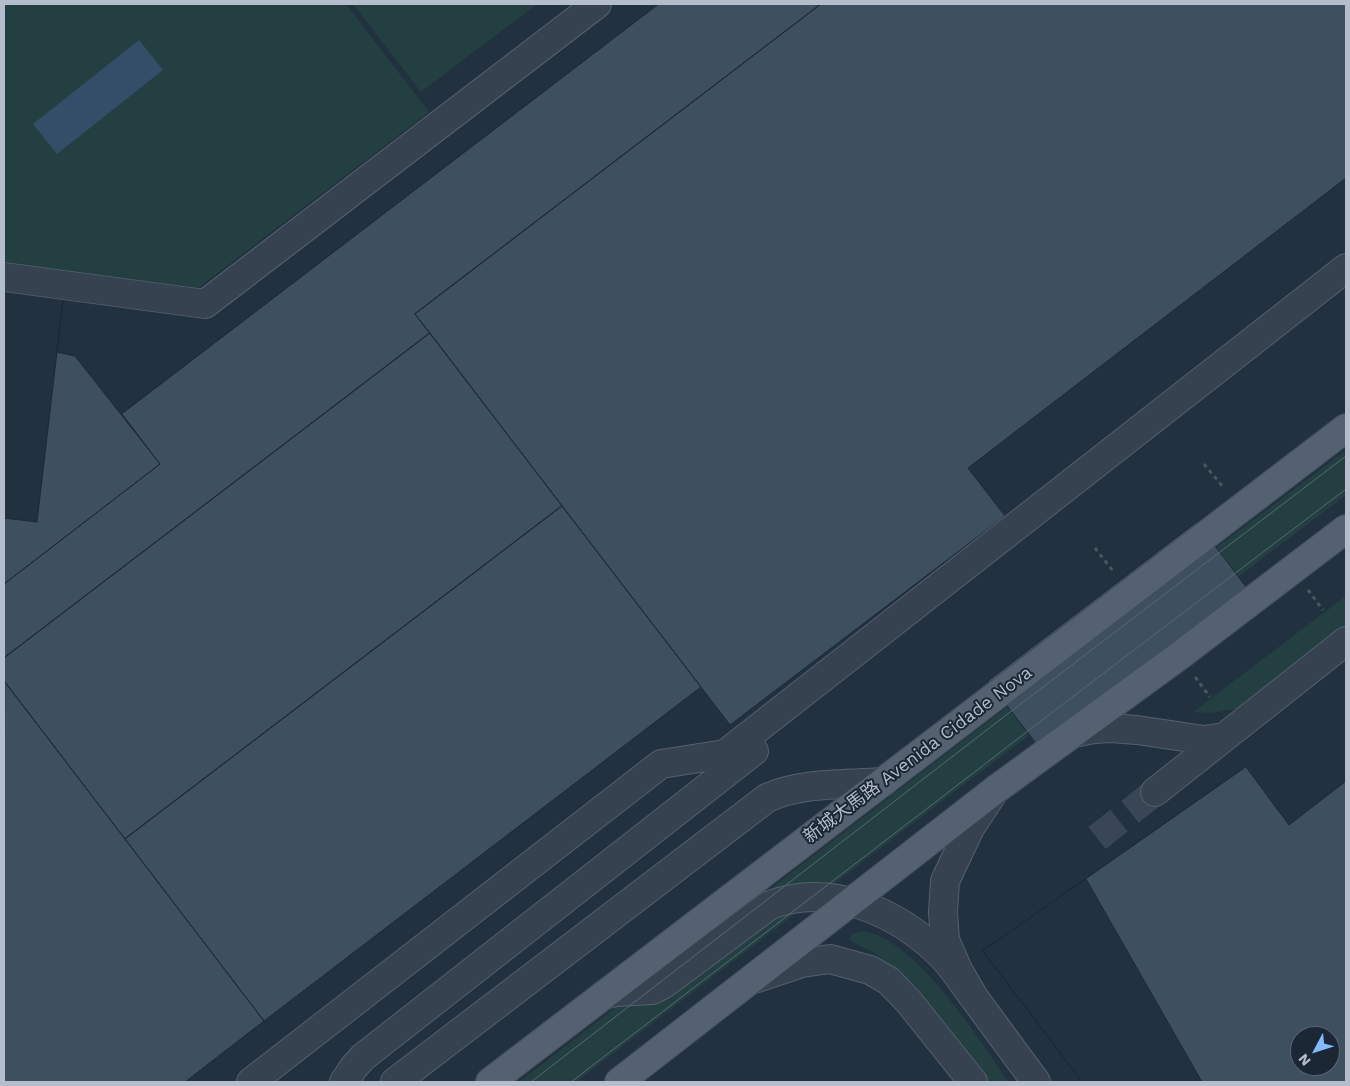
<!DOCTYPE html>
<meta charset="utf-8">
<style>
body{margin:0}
#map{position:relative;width:1350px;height:1086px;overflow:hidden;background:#223140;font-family:"Work Sans",sans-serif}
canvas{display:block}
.frame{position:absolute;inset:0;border:5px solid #b3bdcb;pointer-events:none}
.north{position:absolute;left:1290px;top:1026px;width:50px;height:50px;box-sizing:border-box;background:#1b2735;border:1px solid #586371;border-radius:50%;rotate:230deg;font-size:14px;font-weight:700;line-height:20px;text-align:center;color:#b3bdcb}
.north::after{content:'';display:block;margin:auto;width:18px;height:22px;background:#83b9ff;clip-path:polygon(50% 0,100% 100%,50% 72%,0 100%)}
</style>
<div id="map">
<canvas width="1350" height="1086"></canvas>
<div class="frame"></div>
<div class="north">N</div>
</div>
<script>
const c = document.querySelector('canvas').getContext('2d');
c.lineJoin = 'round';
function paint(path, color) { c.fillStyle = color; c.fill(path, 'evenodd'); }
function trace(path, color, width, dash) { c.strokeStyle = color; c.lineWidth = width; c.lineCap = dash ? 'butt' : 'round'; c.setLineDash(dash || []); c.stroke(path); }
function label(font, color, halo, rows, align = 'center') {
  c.font = font + ' "Work Sans","Noto Sans SC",sans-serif'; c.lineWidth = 4; c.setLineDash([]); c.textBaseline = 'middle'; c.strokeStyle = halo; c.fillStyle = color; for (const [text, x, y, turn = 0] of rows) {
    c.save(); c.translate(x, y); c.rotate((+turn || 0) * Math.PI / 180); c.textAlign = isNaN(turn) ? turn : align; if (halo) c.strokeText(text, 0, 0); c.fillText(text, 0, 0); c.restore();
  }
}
const green = new Path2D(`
 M4,4H346L429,112L198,288L4,265Z
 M353,4H537L421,92Z
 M1346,450V495L887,843L576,1082H519L1086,646Z
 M1346,596V629L1242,708L1211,713L1193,712Z
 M861,931C914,935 980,1041 1009,1082H982L904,978L874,953L849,940L852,934Z`);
const water = new Path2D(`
 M139,40L163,70L57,154L33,124Z`);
const building = new Path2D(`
 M659,4H821L415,314L430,333L4,658V584L160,464L122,414Z
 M821,4H1346V178L968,468L1005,516L730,725L415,314Z
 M4,285L64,292L57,352L75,356L160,464L4,584Z
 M4,285L64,292L37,522L4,518Z
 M430,333L562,506L125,839L4,681V658Z
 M562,506L701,687L264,1021L125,839Z
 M1197,522L1253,596L1045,755L988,681Z
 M5,682L264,1021L185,1082H4Z
 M1246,767L1289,825L1346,781V1082H1082L983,951ZM1300,1036H1330V1066H1300Z
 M1086,879L1202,1082H1082L983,951Z`);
const minorTunnel = new Path2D(`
 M1097,838L1155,792`);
const path = new Path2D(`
 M1204,464L1223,487
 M1095,548L1113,571
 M1308,590L1323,610
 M1195,677L1210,697`);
const minor = new Path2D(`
 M4,277L205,304L597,4
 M1073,733L1094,729L1111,728L1137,730L1204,740L1224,737
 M1155,792L1346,641
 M993,793L970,828L945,881L943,912L945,940L959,972L975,999L1036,1082
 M754,979L802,963L830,959L870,970L889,981L909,1002L973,1082
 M604,995L615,992L652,990L664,984L770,905C831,882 898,912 942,956C954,968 964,985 975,999
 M251,1082L661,764L725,754L1346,268
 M344,1082L354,1067L363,1057L754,751
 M395,1082L767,798C802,782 844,785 883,782`);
const major = new Path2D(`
 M490,1082L1346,428
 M619,1082L995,790L1179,656L1346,529`);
const tram = new Path2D(`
 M531,1082L1001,719L1346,456
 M571,1082L1050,714L1346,489`);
const streetNames = [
 ["新城大馬路 Avenida Cidade Nova",918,755,-37]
];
paint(green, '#243f41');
paint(water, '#344d69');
paint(building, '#3e4f60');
trace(building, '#1d2937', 1);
trace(minorTunnel, '#384655', 28, [28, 14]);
trace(minor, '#54606e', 30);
trace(major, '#434e5c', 30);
trace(path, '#425c5e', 3, [4, 4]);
trace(minor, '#364250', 28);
trace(major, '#546170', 28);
trace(tram, '#586777', 1);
label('18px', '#b3bdcb', '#1b2735', streetNames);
</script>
